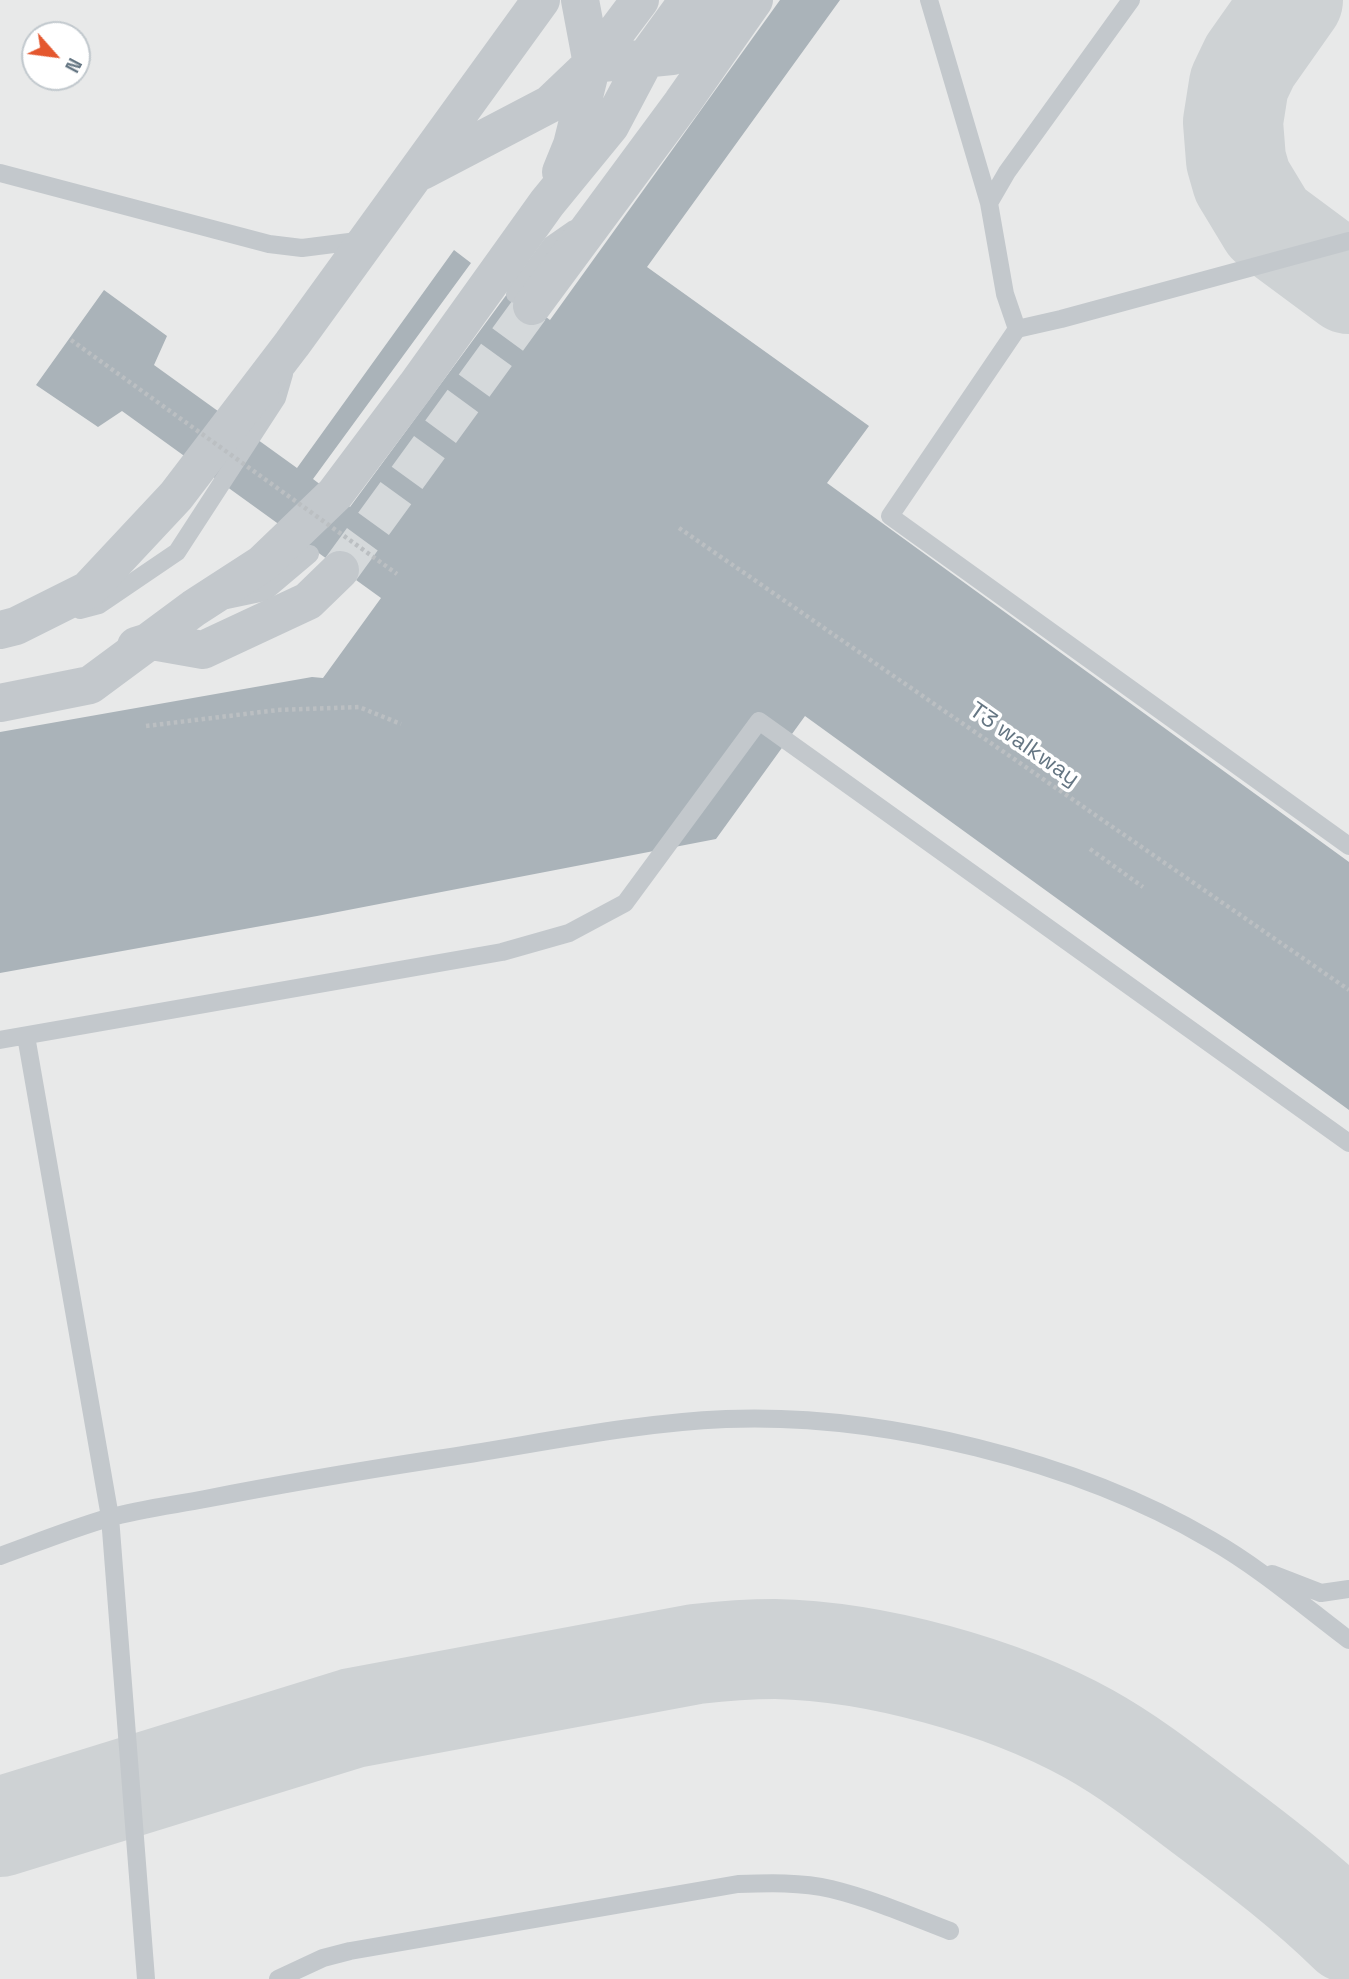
<!DOCTYPE html>
<style>
body{margin:0}
#map{position:relative;width:1349px;height:1979px;overflow:hidden;background:#fafaf8;font-family:"Space Grotesk",sans-serif}
canvas{display:block}
.north{position:absolute;left:21px;top:21px;width:70px;height:70px;box-sizing:border-box;background:#fff;border:2px solid #c1c8cd;border-radius:50%;rotate:118deg;font-size:19px;font-weight:700;line-height:28px;text-align:center;color:#657683}
.north::after{content:'';display:block;margin:auto;width:24px;height:32px;background:#e4572e;clip-path:polygon(50% 0,100% 100%,50% 72%,0 100%)}
</style>
<div id="map">
<canvas width="1349" height="1979"></canvas>
<div class="north">N</div>
</div>
<script>
const c = document.querySelector('canvas').getContext('2d');
c.lineJoin = 'round';
function paint(path, color) { c.fillStyle = color; c.fill(path, 'evenodd'); }
function trace(path, color, width, dash) { c.strokeStyle = color; c.lineWidth = width; c.lineCap = dash ? 'butt' : 'round'; c.setLineDash(dash || []); c.stroke(path); }
function label(font, color, halo, rows, align = 'center') {
  c.font = font + ' "Space Grotesk",sans-serif'; c.lineWidth = 7; c.setLineDash([]); c.textBaseline = 'middle'; c.strokeStyle = halo; c.fillStyle = color; for (const [text, x, y, turn = 0] of rows) {
    c.save(); c.translate(x, y); c.rotate((+turn || 0) * Math.PI / 180); c.textAlign = isNaN(turn) ? turn : align; if (halo) c.strokeText(text, 0, 0); c.fillText(text, 0, 0); c.restore();
  }
}
const built = new Path2D(`
 M0,0H1349V1979H0ZM35,35H77V77H35Z`);
const taxiway = new Path2D(`
 M1293,0L1250,61L1239,84L1233,122L1236,160L1242,181L1268,224L1349,284
 M0,1827L353,1718L696,1654C722,1651 748,1649 775,1649C875,1651 1002,1686 1089,1734C1132,1758 1171,1789 1211,1819C1259,1855 1306,1891 1349,1933`);
const building = new Path2D(`
 M780,0H840L647,267L869,426L827,483L1349,862V1110L805,716L716,839L317,916L0,973V732L312,677L323,678L381,598L122,411L98,427L36,385L104,290L167,336L154,365L297,468L454,250L471,263L313,479L350,507L510,290L550,320Z`);
const tertiaryTunnel = new Path2D(`
 M340,570L532,306`);
const path = new Path2D(`
 M679,528L1349,990
 M146,726L278,710L359,707L401,724
 M1090,849L1143,887`);
const service = new Path2D(`
 M929,0L989,203
 M0,173L269,244L302,248L365,240
 M1349,241L1061,319L1017,329L890,516L1349,846
 M515,294L551,245L574,229
 M1017,329L1005,294L989,203L1007,172L1131,0
 M227,600L265,592L310,554
 M80,610L99,605L177,552L277,398L284,374
 M26,1036L110,1517L146,1979
 M0,1040L502,952L569,933L625,903L759,721L1349,1143
 M0,1556C36,1543 71,1529 108,1518C139,1509 173,1505 205,1499C282,1484 359,1471 437,1459C532,1445 630,1423 726,1419C882,1413 1077,1461 1211,1540C1260,1568 1304,1606 1349,1640
 M1272,1574L1321,1593L1349,1589
 M278,1979L323,1958L350,1951L738,1884C769,1883 801,1882 831,1889C872,1899 911,1916 950,1931`);
const tertiary = new Path2D(`
 M580,0L592,64L672,56L701,30L723,0
 M422,171L550,104L592,64L640,0
 M561,172L572,145L592,64
 M532,306L682,103L754,0
 M0,630L16,626L88,590L176,496L292,344L541,0
 M136,646L152,641L203,650L308,601L340,570
 M0,703L90,685L194,608L262,564L335,494L416,386L547,203L610,126L646,58L688,0`);
const pathBridge = new Path2D(`
 M71,340L397,574`);
const streetNames = [
 ["T3 walkway",1024,745,35]
];
paint(built, '#e8e9e9');
trace(taxiway, '#ced2d4', 100);
paint(building, '#aab3b9');
trace(tertiaryTunnel, '#d5d9db', 38, [38, 19]);
trace(path, '#bbbfc2', 4.5, [3.5, 3.5]);
trace(service, '#c3c8cc', 18);
trace(tertiary, '#c3c8cc', 38);
trace(pathBridge, '#bbbfc2', 4.5, [3.5, 3.5]);
label('23px', '#657683', '#fff', streetNames);
</script>
